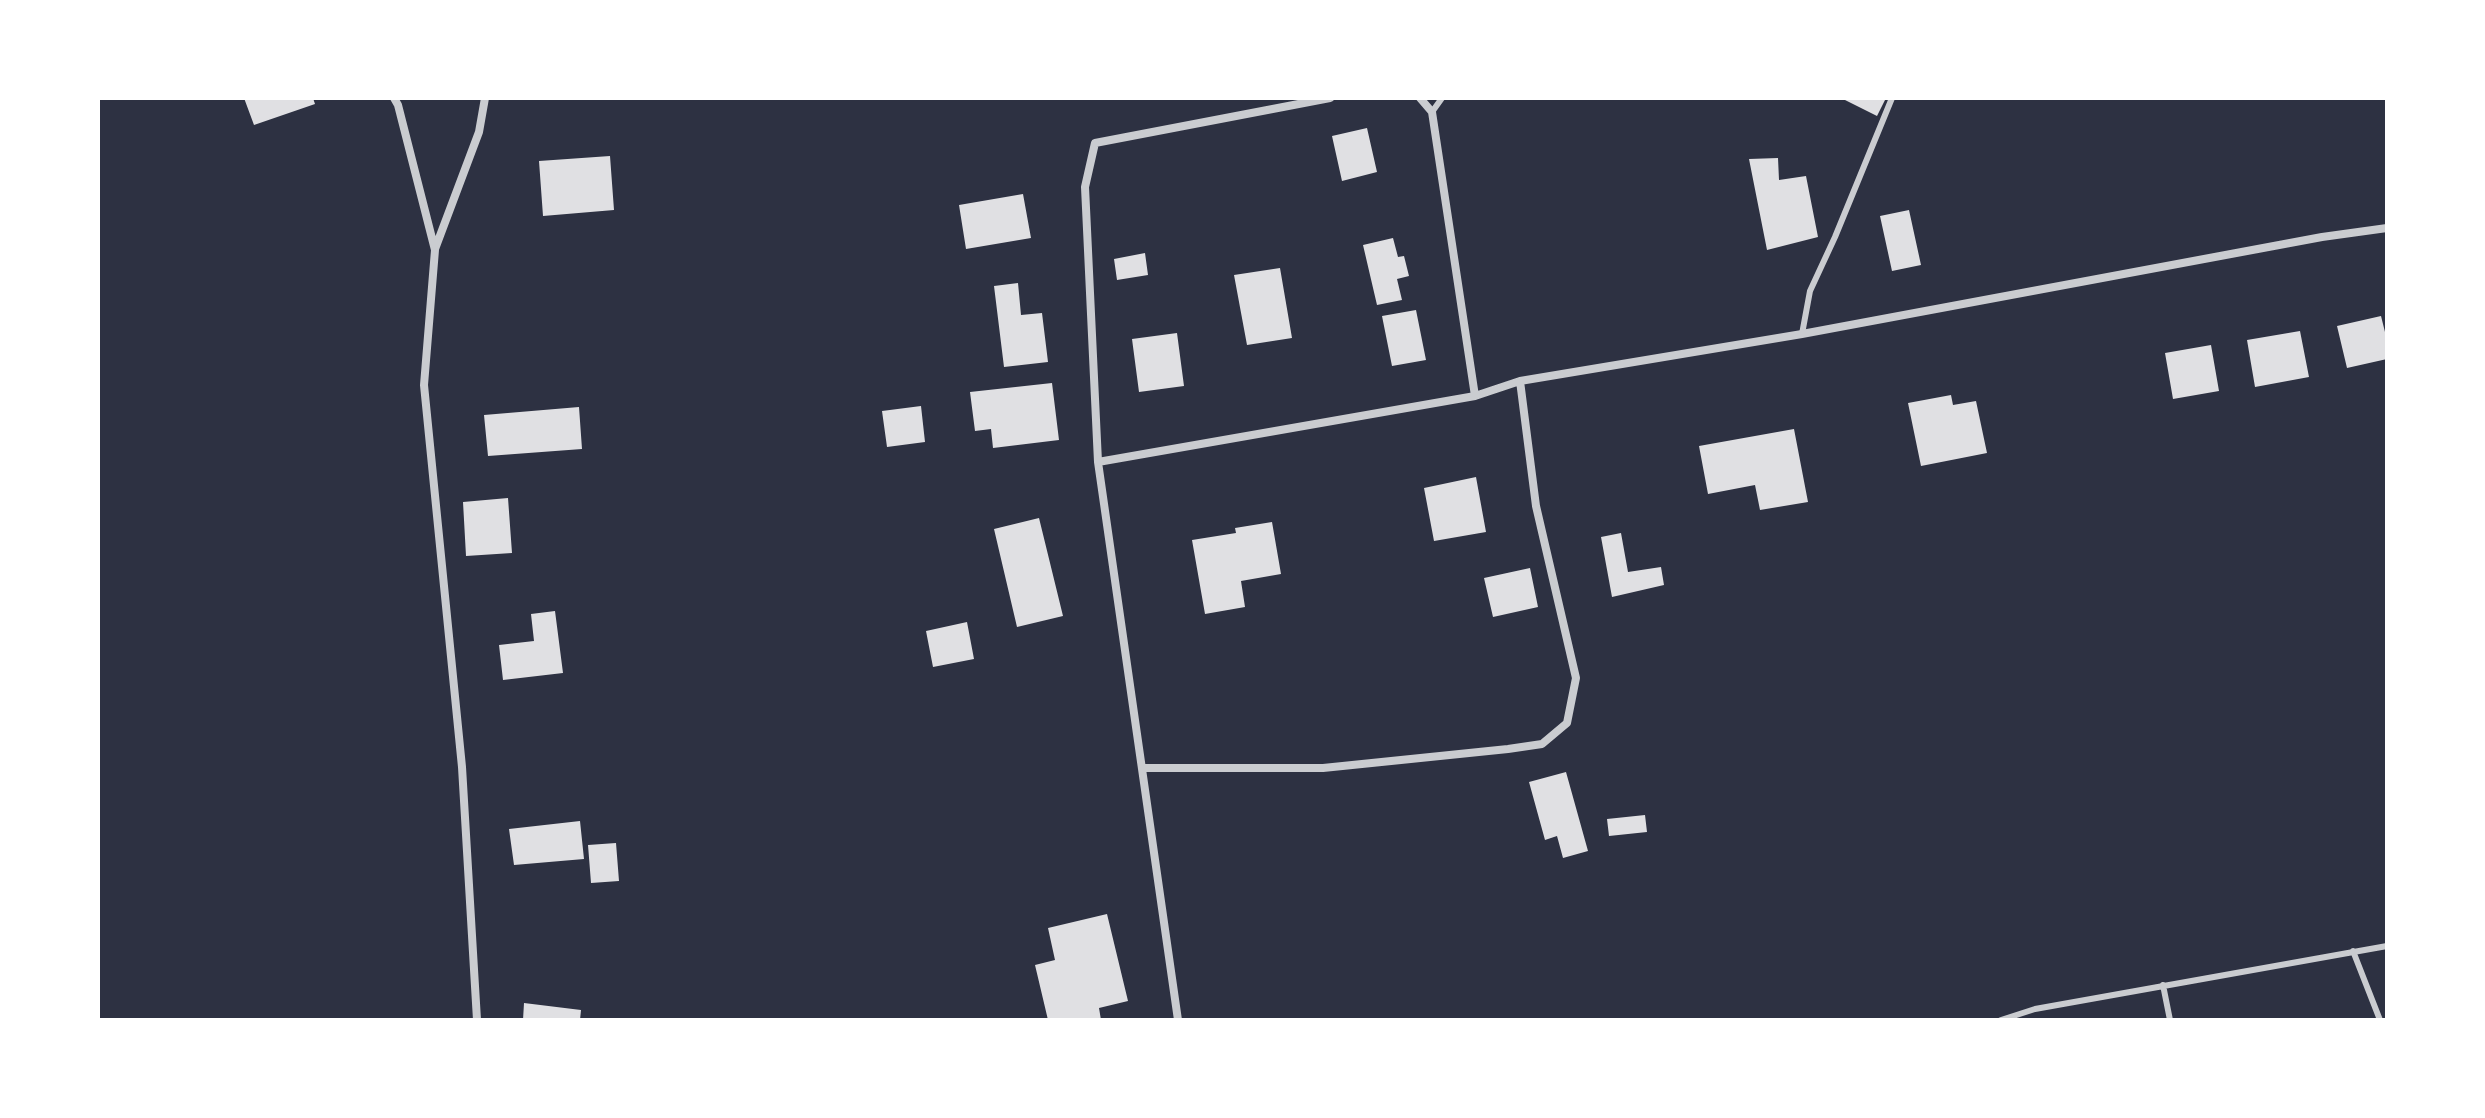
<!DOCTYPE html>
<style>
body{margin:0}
#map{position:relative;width:2485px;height:1118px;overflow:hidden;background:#2d3142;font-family:"Asap Condensed",sans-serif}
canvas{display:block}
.frame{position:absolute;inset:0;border:100px solid #fff;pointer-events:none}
</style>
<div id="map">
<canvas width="2485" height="1118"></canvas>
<div class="frame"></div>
</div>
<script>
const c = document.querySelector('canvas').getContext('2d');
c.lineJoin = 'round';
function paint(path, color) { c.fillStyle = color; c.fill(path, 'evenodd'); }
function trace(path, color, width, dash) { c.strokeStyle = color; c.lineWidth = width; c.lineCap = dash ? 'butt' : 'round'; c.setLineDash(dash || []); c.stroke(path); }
const building = new Path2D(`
 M244,98H313L315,104L254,125Z
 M1841,98H1886L1877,116Z
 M1367,128L1377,172L1342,181L1332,136Z
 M610,156L614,210L543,216L539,161Z
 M1778,158L1779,180L1806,176L1818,237L1767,250L1749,159Z
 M1023,194L1031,238L966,249L959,205Z
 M1909,210L1921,265L1892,271L1880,216Z
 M1393,238L1398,257L1404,256L1409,276L1397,279L1402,300L1377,305L1363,245Z
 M1145,253L1148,275L1117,280L1114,259Z
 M1280,268L1292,338L1247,345L1234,275Z
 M1018,283L1021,315L1042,313L1048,362L1004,367L994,286Z
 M1416,310L1426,360L1392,366L1382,316Z
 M2381,316L2387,340V359L2347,368L2337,326Z
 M2300,331L2309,377L2255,387L2247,340Z
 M1177,333L1184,386L1139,392L1132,339Z
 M2211,345L2219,391L2173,399L2165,353Z
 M1052,383L1059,440L993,448L991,429L975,431L970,392Z
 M1951,395L1953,405L1976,401L1987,453L1921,466L1908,403Z
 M921,406L925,442L887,447L882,411Z
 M579,407L582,449L488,456L484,415Z
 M1794,429L1808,502L1760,510L1755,485L1708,494L1699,446Z
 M1476,477L1486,532L1434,541L1424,488Z
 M508,498L512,553L466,556L463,502Z
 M1039,518L1063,616L1017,627L994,529Z
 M1272,522L1281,574L1241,581L1245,607L1205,614L1192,540L1236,533L1235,528Z
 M1621,533L1628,572L1661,567L1664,585L1612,597L1601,537Z
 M1530,568L1538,607L1493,617L1484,578Z
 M555,611L563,673L503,680L499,645L534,641L531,614Z
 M967,622L974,659L933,667L926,631Z
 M1566,772L1588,851L1563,858L1557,836L1545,840L1529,782Z
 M1645,815L1647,832L1609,836L1607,819Z
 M580,821L584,859L514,865L509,829Z
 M616,843L619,881L591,883L588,845Z
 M1107,914L1128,1001L1099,1008L1101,1020H1048L1035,965L1055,960L1048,928Z
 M524,1003L581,1010L580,1020H523Z`);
const service = new Path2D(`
 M1432,112L1442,98
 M1802,334L1810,291L1835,237L1892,98
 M2353,951L2380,1020
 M2163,985L2170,1020
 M2001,1020L2035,1009L2387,946`);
const minor = new Path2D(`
 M394,98L398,105L435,250L424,385L462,767L477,1020
 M1420,98L1432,112L1475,396
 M435,249L479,132L485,98
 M1098,462L1475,396L1520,381L1802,334L2322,237L2387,228
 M1142,768H1323L1508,749L1542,744L1567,723L1576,678L1536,506L1520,381
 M1178,1020L1098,462L1085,187L1095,143L1330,98`);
paint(building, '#e0e0e3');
trace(service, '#caccd0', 6);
trace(minor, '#caccd0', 8);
</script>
